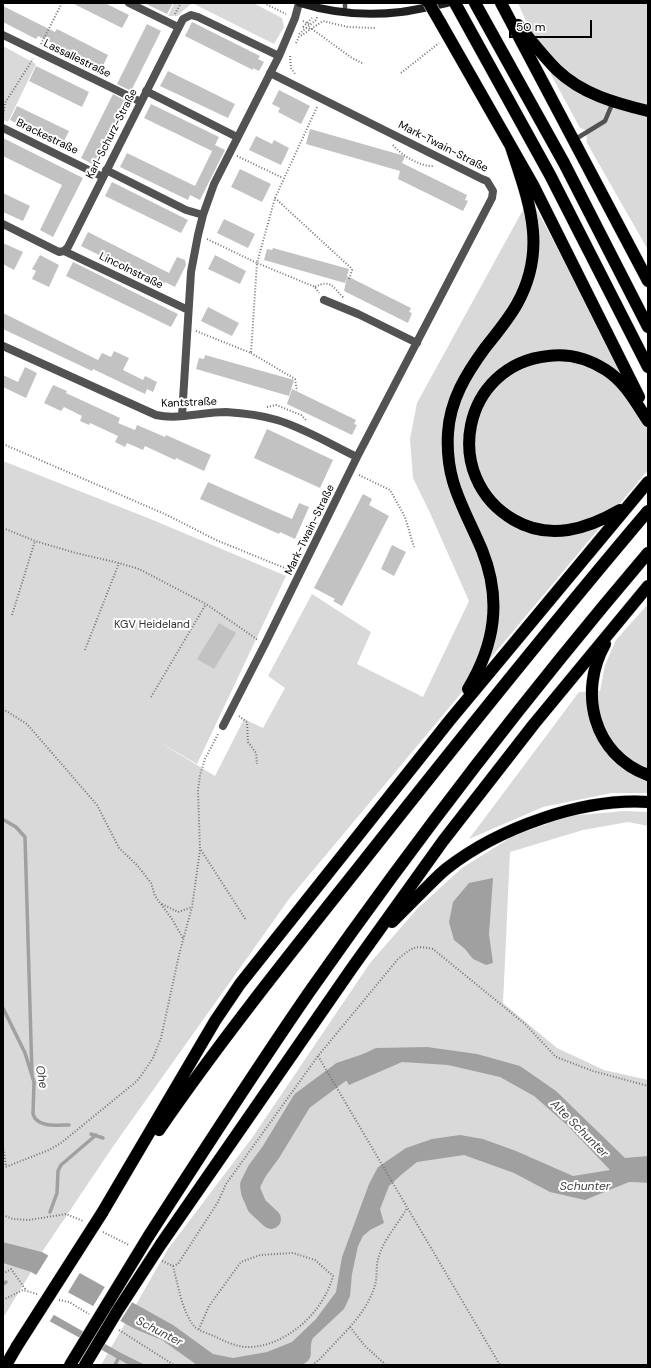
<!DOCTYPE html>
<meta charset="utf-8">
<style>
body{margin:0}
#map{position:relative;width:651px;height:1368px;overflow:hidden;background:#fff;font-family:"DM Sans",sans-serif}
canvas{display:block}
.frame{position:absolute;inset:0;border:4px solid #000;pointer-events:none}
.scale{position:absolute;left:509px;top:20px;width:83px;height:18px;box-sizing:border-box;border:2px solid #000;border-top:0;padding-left:5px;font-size:12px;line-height:14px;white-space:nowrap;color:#000;-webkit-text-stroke:3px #fff;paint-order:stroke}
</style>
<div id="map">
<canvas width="651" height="1368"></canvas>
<div class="frame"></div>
<div class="scale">50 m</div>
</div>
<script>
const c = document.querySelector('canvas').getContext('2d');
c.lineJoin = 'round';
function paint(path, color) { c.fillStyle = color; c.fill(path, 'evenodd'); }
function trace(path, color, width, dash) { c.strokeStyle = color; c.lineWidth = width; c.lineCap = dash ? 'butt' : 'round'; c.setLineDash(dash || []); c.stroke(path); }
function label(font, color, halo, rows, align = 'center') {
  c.font = font + ' "DM Sans",sans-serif'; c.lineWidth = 4; c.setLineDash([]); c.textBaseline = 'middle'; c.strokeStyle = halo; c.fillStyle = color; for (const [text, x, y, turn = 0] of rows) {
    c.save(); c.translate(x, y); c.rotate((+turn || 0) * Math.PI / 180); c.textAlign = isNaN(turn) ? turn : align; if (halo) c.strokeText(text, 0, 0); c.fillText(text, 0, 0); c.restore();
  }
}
const green = new Path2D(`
 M174,3H253L282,18L284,27L274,44L192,3L177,16H168Z
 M518,3H648V250L587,143L586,130L580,128L541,56Z
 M3,46L36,64L8,122L3,120Z
 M530,197L620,365L648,430V470L289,899L114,1145L42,1252L3,1242V461L148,518L286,576L197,764L156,740L215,776L244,719L263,728L285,688L268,676L312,594L371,632L357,664L423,697L469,601L430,513L413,478L410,439L417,403Z
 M648,604V793H612L543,807L469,839L579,692L600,691L605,665L616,640Z
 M624,811L648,812V826L628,822L583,830L510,852L503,1003L557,1048L604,1070L648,1080V1156L625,1159L629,1182L648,1183V1365H101L168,1249L252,1138L370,963L417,909L462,868L513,836L569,816Z
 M3,1263L31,1272L3,1318Z`);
const water = new Path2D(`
 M493,878L489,934L493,963L486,965L473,959L465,949L454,940L449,922L453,902L469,883Z
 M427,1047L477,1054L520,1066L556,1091L625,1158L648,1156V1183L629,1182L585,1200L550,1192L514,1173L464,1155L417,1162L401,1175L389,1186L380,1209L384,1223L370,1230L363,1236L358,1246L352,1274L350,1296L344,1309L313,1338C307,1351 317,1357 302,1365H197L162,1340L135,1329L31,1272L3,1263V1242L42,1252L173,1325L213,1354L233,1358L267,1352L292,1342L316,1319L336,1292L342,1257L369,1184L378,1167L406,1148L432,1139L460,1135L483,1139L516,1151L573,1176L610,1170L567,1125L534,1096L500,1077L448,1065L402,1062L349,1085L338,1066L376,1048Z
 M26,1299L121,1353L145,1365H129L22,1306Z`);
const pier = new Path2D(`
 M50,1253L81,1271L67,1294L35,1277Z
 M106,1285L133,1301L119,1323L92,1308Z
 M26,1297L55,1313L48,1324L20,1307L24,1298Z`);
const stream = new Path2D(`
 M4,820L16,827L25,837L32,1075
 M3,1008L25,1053L34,1082L33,1114C37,1128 58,1125 69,1125
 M91,1134L103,1138
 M50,1212L57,1193L58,1171L61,1165L96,1135
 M3,1284L6,1282
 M115,1365L119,1357`);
const river = new Path2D(`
 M271,1219L257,1206L251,1192L250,1185L257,1171L271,1152L302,1101L341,1072L368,1063`);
const building = new Path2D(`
 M72,3H105L129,15L122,28Z
 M144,3H173L167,14Z
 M3,6L55,32L57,29L108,55L102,68L38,36L36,39L3,22Z
 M192,22L260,56L258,59L264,62L259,71L253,68V70L185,36Z
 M147,24L161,31L131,91L117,84Z
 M36,66L89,92L82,107L29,81Z
 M168,71L235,104L228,118L160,86Z
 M279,90L310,106L301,124L278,112L280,108L272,104Z
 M113,94L126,101L94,165L81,158Z
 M151,104L219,137L212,151L144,118Z
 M17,106L69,131L62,145L10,120Z
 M310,129L405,156L402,163L467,195L465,200L468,201L463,211L398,179L400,171L306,144Z
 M256,136L272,144L274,140L289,148L281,165L249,150Z
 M3,138L83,178L53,237L40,230L62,185L3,156Z
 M215,145L225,150L200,200L190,195L188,200L120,167L127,153L195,186Z
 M240,169L271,184L262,202L231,187Z
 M112,182L188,220L181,233L105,196Z
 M3,193L30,206L23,221L3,212Z
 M224,219L255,234L248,248L217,233Z
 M88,232L169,273L177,257L185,260L186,265L175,287L165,282L163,287L81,246Z
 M3,243L23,252L14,270L3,264Z
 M273,248L349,269L345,283L264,260L267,249L272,250Z
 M40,255L59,265L49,287L32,279L36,271L32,269Z
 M215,255L246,271L240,284L208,269Z
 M73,262L178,314L171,327L66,276Z
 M347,276L411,308L409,312L412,313L408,323L344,291Z
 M208,307L239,323L232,336L201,321Z
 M3,313L98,360L102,353L111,357L114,351L129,358L123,370L143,380L145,376L157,382L153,392L147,389L145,394L93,369L92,371L3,329Z
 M205,355L294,380L289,396L196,369L199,358L204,359Z
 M25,367L37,373L26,398L3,387V375L18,382Z
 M53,385L67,391L66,393L120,418L118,423L135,430L137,425L165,437L166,435L211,455L204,471L176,458L175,460L145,446L143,450L127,443L125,447L115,442L118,436L90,423L89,425L80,421L82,416L64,407L61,411L44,403Z
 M292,389L356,420L354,424L357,425L352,435L287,404Z
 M267,429L333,460L320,488L254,458Z
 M208,482L292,519L299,503L309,507L295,539L280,532L279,534L200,499Z
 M363,494L372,499L369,505L389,516L342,606L333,601L335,599L314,588Z
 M392,545L406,552L394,576L381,569Z
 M219,623L236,633L214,669L197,659Z`);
const path = new Path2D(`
 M264,3L286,14
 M175,14L181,3
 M303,21L311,25
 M303,27L312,29L352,58L364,64
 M303,27L312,18
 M299,34L316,20L317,17
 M296,43L299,37L323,21L348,27L376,28
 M41,44L62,3
 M290,56L291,68L295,74
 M401,73L439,43
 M3,117L5,103L33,59
 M393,145C402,156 421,167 434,166
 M237,156L283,178
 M275,198L351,268L352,270L349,280
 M207,239L257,263L275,198L317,107
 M315,287C331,278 334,289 344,298
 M196,331L251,353L257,263L315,287L319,293
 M251,353L295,379L297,391
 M267,407L276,405L301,415L306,420
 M3,444L167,515L216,540L292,571
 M359,475L390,490L405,517L414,547
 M3,528L35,541L76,553L119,563L139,569L206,604L258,640
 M12,615L35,541
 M85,650L119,563
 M151,697L206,604
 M3,709L27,724L97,805L119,848L137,865L151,883L155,896L172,919L183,938
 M239,716L247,722L248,742L256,753L257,764
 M201,850L246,920
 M162,904L178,912L192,907
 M318,1056L500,1365
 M3,1146L6,1166
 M3,1168L49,1150L61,1143L137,1081L145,1070L153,1058L161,1038L179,955L192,907L200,850L198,790L200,775L205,759L218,734
 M3,1215L13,1219L29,1220L66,1214L83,1221
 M103,1232L129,1245
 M162,1261L173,1266C178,1285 182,1311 194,1326C198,1331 210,1334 216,1337C226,1342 239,1348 251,1347C288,1345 324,1311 333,1276L315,1260L293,1253L260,1255L241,1262L209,1306L199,1329
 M173,1266L178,1264L218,1202L226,1184L318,1056L398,959C413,947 414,945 433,949L525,1024L556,1057L593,1071L648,1086
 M3,1274L11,1269L26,1290
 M3,1300L23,1290L37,1294
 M59,1300L69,1302L89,1314
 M350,1327C362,1313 372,1299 376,1281C377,1273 376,1264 379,1256C384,1239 398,1224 407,1208
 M119,1330L174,1365
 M312,1365L319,1360L350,1327L365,1346L386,1365`);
const lane = new Path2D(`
 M345,12V3
 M574,140L605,121L613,102`);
const street = new Path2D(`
 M129,3L178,27
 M3,35L141,102
 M146,91L237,137
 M3,128L103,177
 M106,170L186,210L203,215
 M3,224L59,252L64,251
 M64,251L68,247L183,19L191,15L198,17L279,56
 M64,251L184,308L188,309
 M324,300L358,314L417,343
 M3,346L156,415C178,420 203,412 226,412C243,413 260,415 277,420C304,428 332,445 357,457
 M182,416L191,272L198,235L203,215L214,184L279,56L295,18L299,3
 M223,726L265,644L357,457L492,198L493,191L487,181L482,179L270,73`);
const secondary = new Path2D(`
 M300,3C332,13 368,16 401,12C417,10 432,6 447,3`);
const highway = new Path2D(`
 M455,3L550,175L648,367
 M475,3L564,163L648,327
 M501,3L648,281
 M440,22L533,185L639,397
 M518,25C531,40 543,56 557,70C582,94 615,103 648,111
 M620,510C587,529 550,541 514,520C440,477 462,365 548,356C569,353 589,359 606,370C625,382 636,403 648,421
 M605,644C578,692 593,755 648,775
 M468,689C495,644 502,600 482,550C464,507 445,482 448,433C450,400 466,374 485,348C496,334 508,320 517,304C548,248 529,202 511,147
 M392,922C405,909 418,896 431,883C436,878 441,873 446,869C498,828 582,798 648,802
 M159,1130C225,1034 298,944 370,853C461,738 553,623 648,511
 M102,1213L215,1021L240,984L450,720L648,482
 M148,1237C201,1155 254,1072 310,991C416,840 528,694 648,553
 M161,1244L352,968L443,841L534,724L648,586
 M6,1365L17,1346`);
const highwayBridge = new Path2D(`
 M429,3L440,22
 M17,1346L102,1213
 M70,1365L148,1237
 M85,1365L118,1310L161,1244`);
const streetNames = [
 ["Lassallestraße",77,59,26],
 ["Karl-Schurz-Straße",112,134,-63],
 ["Brackestraße",47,137,26],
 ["Mark-Twain-Straße",443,147,27],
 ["Lincolnstraße",131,271,26],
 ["Kantstraße",189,403,-2],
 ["Mark-Twain-Straße",310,530,-64]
];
const parkNames = [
 ["KGV Heideland",152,625]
];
const waterNames = [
 ["Ohe",41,1077,79],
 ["Alte Schunter",579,1129,45],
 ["Schunter",585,1187],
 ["Schunter",159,1332,27]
];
paint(green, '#d9d9d9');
paint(water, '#a0a0a0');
paint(pier, '#fff');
trace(stream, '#a0a0a0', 3.5);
trace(river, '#a0a0a0', 20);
paint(building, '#c2c2c2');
trace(highway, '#dbdbdb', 13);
trace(path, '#747474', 2, [1, 2]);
trace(lane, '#525252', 4.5);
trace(street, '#525252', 8);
trace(secondary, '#1f1f1f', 8);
trace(highway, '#000', 12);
trace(highwayBridge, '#dbdbdb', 13, []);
trace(highwayBridge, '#000', 12);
label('11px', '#000', '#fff', streetNames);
label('11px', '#303030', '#fff', parkNames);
label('italic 12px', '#414141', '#fff', waterNames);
</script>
